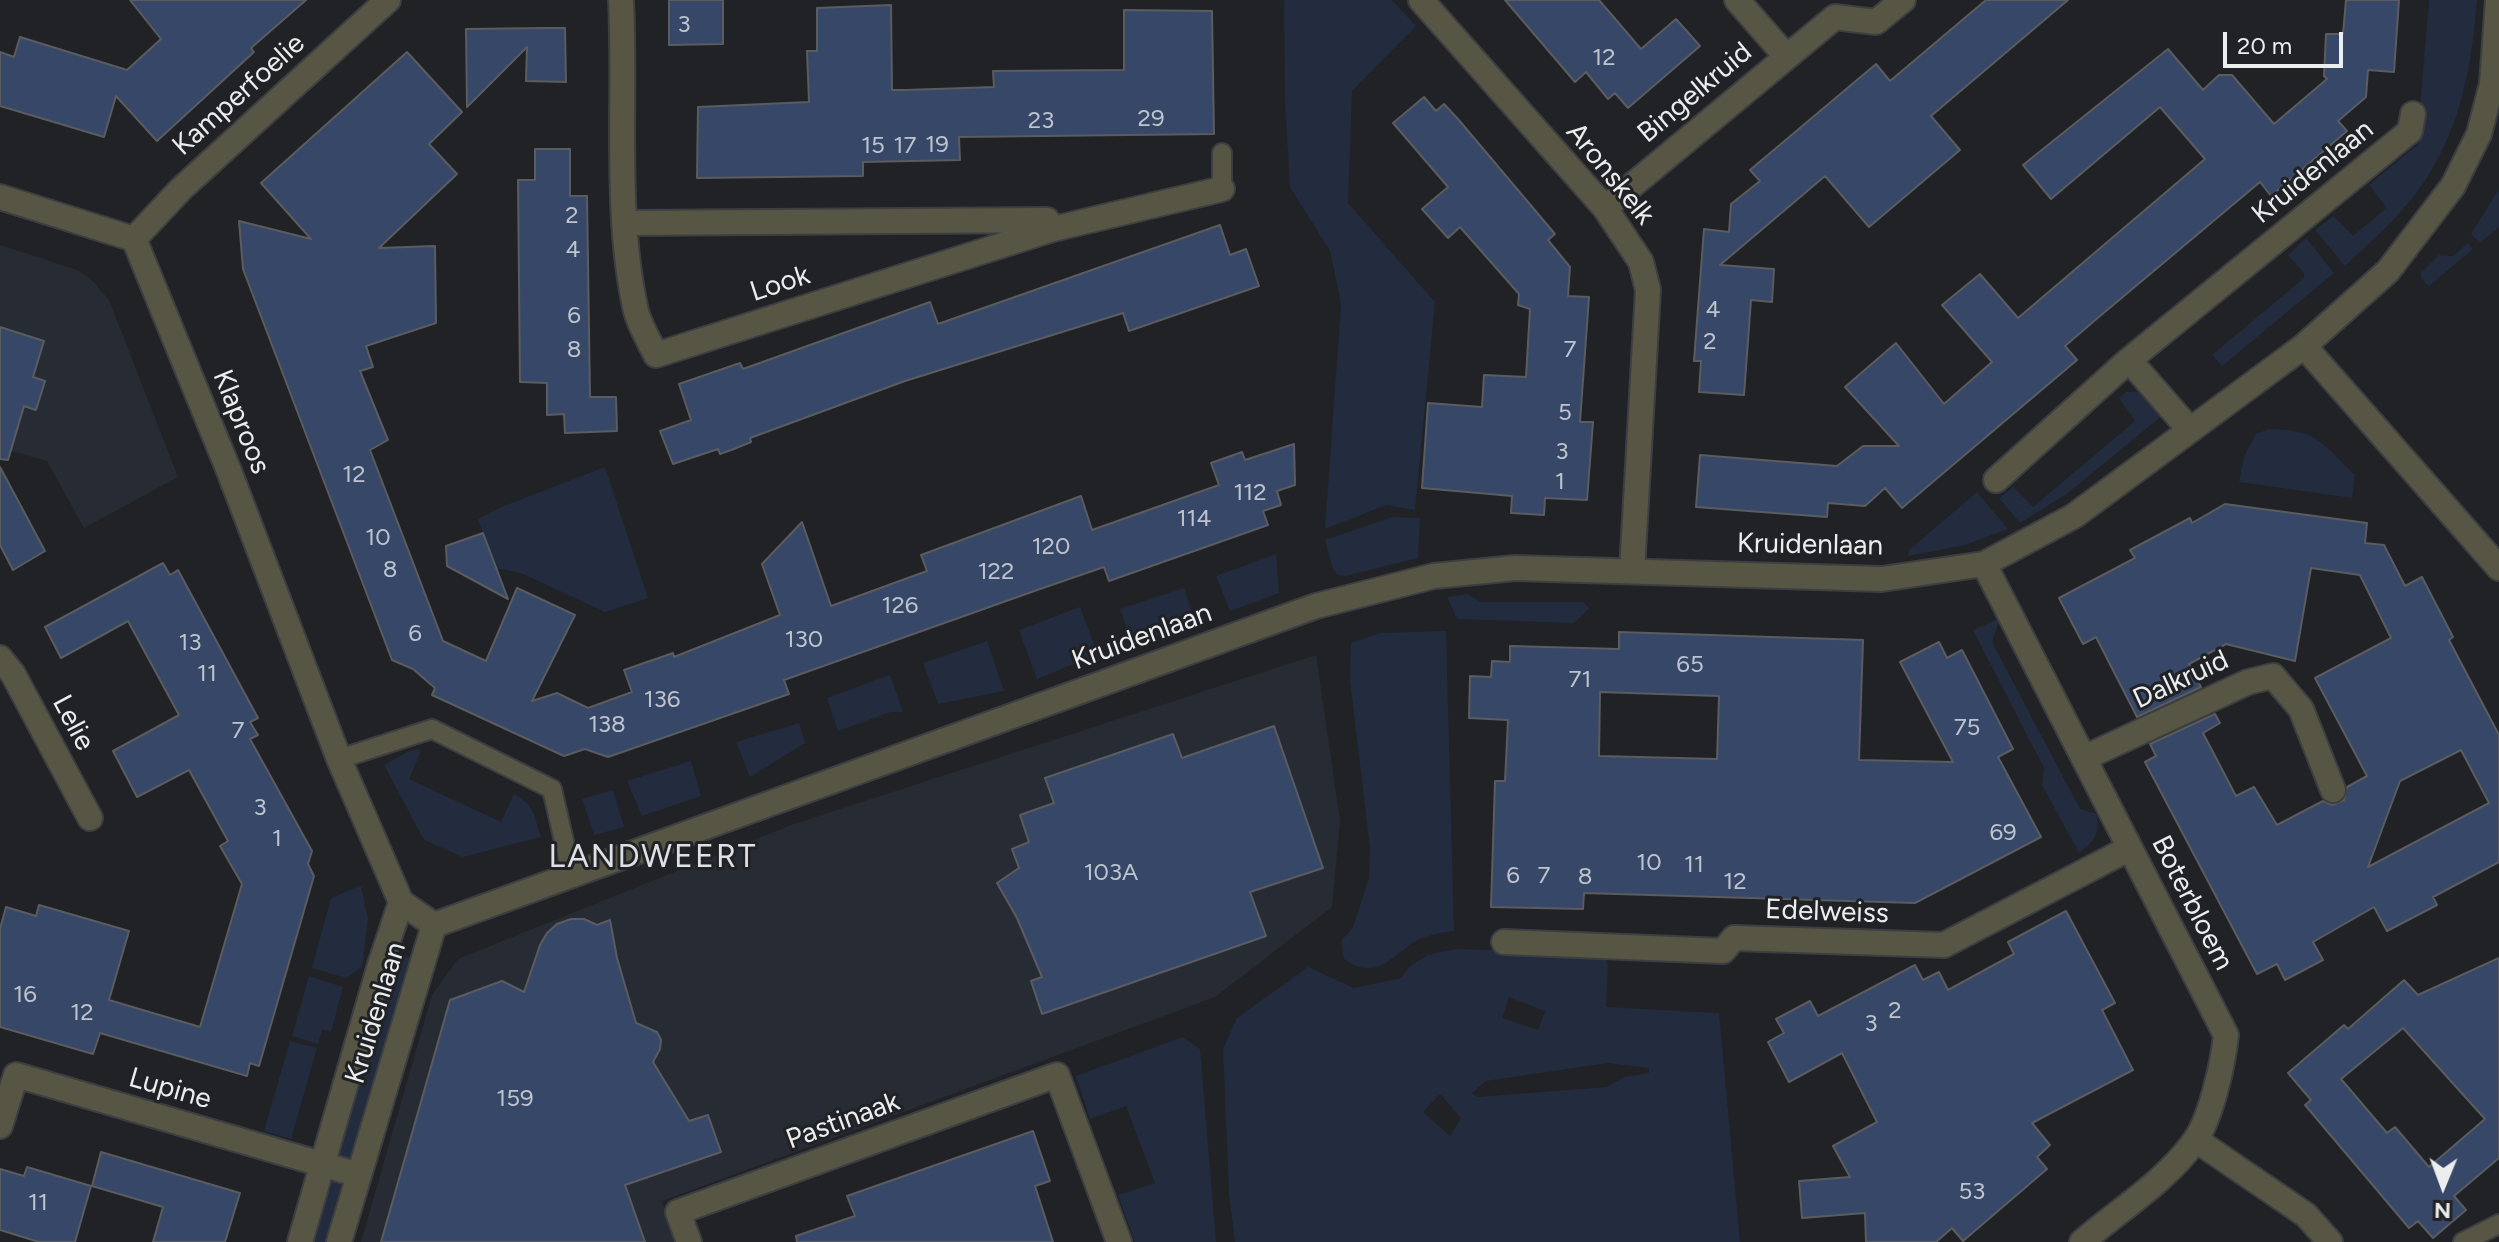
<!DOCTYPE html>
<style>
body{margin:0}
#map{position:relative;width:2499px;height:1242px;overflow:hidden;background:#202225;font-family:Figtree,sans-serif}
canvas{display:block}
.north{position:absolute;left:2403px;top:1146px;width:80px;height:80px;-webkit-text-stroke:6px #202225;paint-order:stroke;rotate:181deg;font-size:22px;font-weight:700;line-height:32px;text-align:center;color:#ecedef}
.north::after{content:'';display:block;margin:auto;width:28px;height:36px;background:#ecedef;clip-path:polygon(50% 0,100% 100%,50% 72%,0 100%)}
.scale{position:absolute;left:2223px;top:32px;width:120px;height:36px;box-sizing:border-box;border:4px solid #ecedef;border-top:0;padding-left:10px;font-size:24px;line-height:28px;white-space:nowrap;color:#ecedef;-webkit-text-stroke:6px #202225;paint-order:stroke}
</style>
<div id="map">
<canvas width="2499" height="1242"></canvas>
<div class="north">N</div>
<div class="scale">20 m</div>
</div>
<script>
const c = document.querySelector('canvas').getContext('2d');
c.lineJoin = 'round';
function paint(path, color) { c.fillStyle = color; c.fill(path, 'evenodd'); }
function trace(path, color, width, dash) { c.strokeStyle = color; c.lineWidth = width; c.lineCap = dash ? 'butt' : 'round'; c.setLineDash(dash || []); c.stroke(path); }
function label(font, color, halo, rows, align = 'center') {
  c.font = font + ' Figtree,sans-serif'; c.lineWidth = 6; c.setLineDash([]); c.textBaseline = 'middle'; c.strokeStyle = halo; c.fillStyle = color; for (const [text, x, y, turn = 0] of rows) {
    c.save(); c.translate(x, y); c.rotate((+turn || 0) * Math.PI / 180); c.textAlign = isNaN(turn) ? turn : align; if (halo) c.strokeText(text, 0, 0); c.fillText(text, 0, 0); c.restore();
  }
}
const built = new Path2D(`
 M0,245L77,270L92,280L109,300L178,477L84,528L47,461L0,448Z
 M1316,655L1340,821L1332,907L1215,997L662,1201L676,1242H361L432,995L458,959L794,824Z`);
const green = new Path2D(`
 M1284,0H1392L1416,26L1352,91L1348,203L1435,302L1415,510L1386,505L1325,529L1341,304L1330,251L1290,187L1285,101Z
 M2429,0H2477C2472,62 2462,122 2428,176C2406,211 2375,238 2345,266L2315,230L2333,216L2353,236L2387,208L2369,185L2417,145Z
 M2499,189V227L2480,243L2471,234Z
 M2306,238L2334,273L2222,366L2212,355L2304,278V273L2288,255Z
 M2468,243L2473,249L2429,286L2421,278V273L2439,255L2453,256Z
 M2126,392H2144L2163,415L2068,493L2020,523L1999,498L2013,487L2033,507L2135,421L2119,398Z
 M2269,429C2318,430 2322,443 2355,475L2352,498L2239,482L2244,457L2256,434Z
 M605,467L648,598L605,612L521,573L495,568L478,519L504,506Z
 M1977,492L2008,529L1965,545L1908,556L1909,550Z
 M1392,517L1420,518L1418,558L1346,576L1338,575L1333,569L1325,540Z
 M1276,554L1279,593L1230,611L1216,576Z
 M1184,588L1195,622L1133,645L1120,609Z
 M1467,594L1481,602H1583L1589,608L1574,623L1457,619L1447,597Z
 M1080,607L1100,660L1083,666L1079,662L1037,679L1019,630Z
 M2000,618L1992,642L2080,809L2096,814C2102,833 2093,842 2079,853L2042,785L2044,768L1973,630Z
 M1446,631L1454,931C1440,933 1423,935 1411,944C1388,961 1373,980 1344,959L1341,941L1353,927L1369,878L1370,848L1350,680L1351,643L1380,633Z
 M987,641L1004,691L938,704L923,663Z
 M890,675L903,712H891L838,731L827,698Z
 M799,723L805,743L750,777L736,742Z
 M418,749L421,751L409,779L501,822L514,794C535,804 534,817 541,837L463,857L424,840L384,765L409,751Z
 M691,761L701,796L642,816L627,781Z
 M613,790L624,827L594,835L582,799Z
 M361,886L368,919L362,967L346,978L312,968L331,898Z
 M1455,949L1601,953L1608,965L1606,1007L1719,1013L1740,1242H1235L1229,1193L1223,1049L1237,1018L1308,967L1354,988L1401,978L1410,966L1428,955ZM1509,997L1545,1011L1538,1030L1502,1018ZM1608,1063L1649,1068V1073L1624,1077L1607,1087L1477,1097L1472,1093L1486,1081ZM1440,1094L1461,1118L1450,1136L1423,1112Z
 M394,953L410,957L349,1165L334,1161Z
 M309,976L343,987L331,1032L322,1029L318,1044L292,1036Z
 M1183,1037L1200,1049L1216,1242H1135L1118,1195L1155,1183L1126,1106L1090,1119L1076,1076Z
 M290,1041L317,1048L291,1139L264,1131Z
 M331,1170L347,1174L327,1242H310Z`);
const building = new Path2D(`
 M130,0H306L251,48L254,52L157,141L116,96L104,137L0,106V52L14,57L20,37L127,70L161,39Z
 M669,0H723V44L669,45Z
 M1505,0H1599L1641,49L1676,19L1700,46L1628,108L1615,93L1608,99L1586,72L1575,82Z
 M1986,0H2068L1931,116L1960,150L1869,227L1825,176L1720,265L1774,269L1772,302L1751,300L1744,395L1699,392L1701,361H1694L1704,229L1729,232L1731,204L1760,181L1750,170L1876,64L1890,81Z
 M2346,0H2399L2394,72L2368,70L2366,97L2338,121L2347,131L2271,196L2260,182L2100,316L2065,346L2077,360L1902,508L1885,488L1865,506L1828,503L1827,517L1696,507L1700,455L1837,466L1863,446H1899L1845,387L1896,343L1944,404L1992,362L1942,305L1980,274L2018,318L2205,159L2160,107L2051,199L2023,165L2168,49L2203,90L2219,75H2232L2274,124L2327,79L2324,76L2326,34H2343Z
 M891,5L892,90H906L994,87L993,71L1124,70V10L1212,11L1214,134L959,137L960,160L863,162V176L697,178L698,107L809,102L807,51H817V8Z
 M547,28H565L566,82L526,81L527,47L467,107L466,29Z
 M407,52L462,112L429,144L457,174L379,248L435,246L436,323L366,346L373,367L360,371L388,440L370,450L443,641L486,661L517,588L575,615L532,701L557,693L588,708L632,692L624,670L673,653L674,657L780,615L762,564L802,522L831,606L927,571L921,555L1081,496L1092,530L1219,485L1211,463L1242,452L1245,460L1294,444L1295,485L1277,491L1281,505L1263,511L1268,525L1109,581L1104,567L1040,589L784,680L789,694L608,757L585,749L564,756L432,695L435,688L413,669L392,660L243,269L239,221L311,239L261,183Z
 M1424,97L1436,111L1444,104L1458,119L1555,234L1548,240L1570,267L1568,296L1589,297L1580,422H1593L1587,500L1545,498L1544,515L1511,513L1512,496L1422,488L1428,403L1482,407L1484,375L1526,377L1530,309L1518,305L1519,294L1460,227L1448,238L1422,209L1448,187L1393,123Z
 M535,149H570V196H587L590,397H616L617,431L565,433L564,414L547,415V383L520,382L518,180H535Z
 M1220,225L1230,255L1246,249L1259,286L1129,331L1123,313L905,381L750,438L751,442L734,449L720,454L718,449L673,464L660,431L691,420L679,384L740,363L743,369L930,302L938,324Z
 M0,327L44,341L33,377L45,381L36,410L24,406L8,460L0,459Z
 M0,467L45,551L13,570L0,545Z
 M2225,504L2367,523L2365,543L2384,545L2405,586L2422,577L2453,637L2449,640L2499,735V862L2433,897L2437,905L2387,931L2374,907L2313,942L2323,960L2285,980L2277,964L2257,974L2145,762L2156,756L2150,744L2215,714L2220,723L2203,733L2236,796L2254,787L2277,825L2323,801L2332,805L2344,800L2347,787L2367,776L2315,678L2391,638L2360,575L2311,568L2295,661L2226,644L2189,664L2201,687L2137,717L2096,637L2083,644L2059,598L2135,558L2130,550L2190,518L2192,523ZM2461,750L2489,803L2368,867L2400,781Z
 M483,533L508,599L447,566L446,546Z
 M163,563L170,575L178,570L258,718L250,722L258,735L250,739L312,851L308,864L314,876L279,997L259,1066L250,1063L247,1076L100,1033L93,1054L0,1027V929L6,907L36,916L39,905L129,931L109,1000L200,1027L242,884L220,846L228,841L189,770L137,797L113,751L179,715L128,621L61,658L45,627Z
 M1619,632L1863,640L1859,760L1953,762L1900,662L1939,642L1947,658L1962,650L2013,749L1998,757L2041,837L1915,903L1584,893L1583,909L1491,907L1495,781H1505L1508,720L1469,718L1470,676L1491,677L1492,661L1510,662V646L1619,649ZM1600,692L1719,696L1717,759L1599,756Z
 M1274,726L1323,868L1250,892L1266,936L1042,1014L1031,981L1042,977L1017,918L997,883L1019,868L1012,849L1029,842L1020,815L1054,803L1045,778L1173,734L1182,758Z
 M2066,911L2115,1003L2102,1010L2133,1070L2032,1123L2050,1145L2037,1157L2047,1169L1963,1241L1952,1228L1936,1242H1866L1865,1213L1802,1218L1799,1181L1850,1177L1833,1146L1877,1122L1842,1053L1789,1082L1768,1042L1784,1033L1776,1019L1810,1001L1818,1016L1915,965L1923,980L1939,972L1948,990L2014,954L2008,942Z
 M571,919H584L597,925L610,920L617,958L636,1023L657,1032L661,1040L660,1049L653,1062L689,1121L708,1115L721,1152L625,1185L645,1242H381L450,1000L502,981L524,992L540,945L547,933L557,924Z
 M2499,958V1158L2454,1196L2466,1210L2433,1238L2418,1221L2409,1228L2305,1105L2311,1100L2288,1073L2344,1025L2348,1029L2404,980L2418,995ZM2403,1028L2485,1119L2429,1167L2395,1127L2387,1133L2341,1079Z
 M1033,1131L1050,1181L1035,1186L1053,1242H797L796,1236L855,1216L847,1196Z
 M101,1152L240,1193L225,1242H153L163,1207L92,1186Z
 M27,1167L91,1186L75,1242H39L0,1230V1169L24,1176Z`);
const service = new Path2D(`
 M1222,153V189
 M339,759L432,729L552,789L572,876
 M2463,1242L2499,1224`);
const minor = new Path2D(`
 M621,0C626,100 614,214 636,311C640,326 649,341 656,355L1053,229L1222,189
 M1421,0L1605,208L1641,262L1648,290L1632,571
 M1737,0L1786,56
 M1605,208L1835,17L1876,22L1903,0
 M624,223L1047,220L1051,227
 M134,239L181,189L388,0
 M2129,360L2190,430
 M1996,480L2129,360L2410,131L2413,114
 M1984,564L2226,1035C2223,1064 2211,1119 2194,1142C2165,1182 2119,1210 2082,1242
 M0,658L13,674L90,818
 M2084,758L2248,682L2273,676L2301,709L2333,790
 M1504,942L1723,951L1734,938L1944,945L2130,848
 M0,1126L16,1075L359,1175
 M2196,1140L2306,1215L2330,1242
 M689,1242L678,1212L1057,1075L1119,1242`);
const tertiary = new Path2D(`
 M0,197L134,239L229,471L339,759L401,902L434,925
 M2304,346L2499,568
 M434,925L1316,606L1434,576L1515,568L1882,579L1984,564L2074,516L2304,346L2388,271L2453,186L2479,134L2492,84L2498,0
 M300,1242L380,965L401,902
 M339,1242L434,925`);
const numberNames = [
 ["3",684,25],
 ["12",1604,58],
 ["29",1151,119],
 ["23",1041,121],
 ["19",937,145],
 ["15",873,146],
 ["17",905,146],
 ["2",572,216],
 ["4",573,250],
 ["4",1713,310],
 ["6",574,316],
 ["2",1710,342],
 ["8",574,350],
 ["7",1570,350],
 ["5",1565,413],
 ["3",1562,452],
 ["12",354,475],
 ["1",1560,482],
 ["112",1250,493],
 ["114",1194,519],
 ["10",378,538],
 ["120",1051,547],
 ["8",390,570],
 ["122",996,572],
 ["126",900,606],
 ["6",415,634],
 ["130",804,640],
 ["13",190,643],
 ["65",1690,665],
 ["11",207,674],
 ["71",1580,680],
 ["136",662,700],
 ["138",607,725],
 ["75",1967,728],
 ["7",238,731],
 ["3",260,808],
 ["69",2003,833],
 ["1",277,839],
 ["10",1649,863],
 ["11",1694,865],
 ["103A",1111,873],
 ["6",1513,876],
 ["7",1544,876],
 ["8",1585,877],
 ["12",1735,882],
 ["16",25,995],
 ["2",1895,1011],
 ["12",82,1013],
 ["3",1871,1024],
 ["159",515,1099],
 ["53",1972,1192],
 ["11",38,1203]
];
const streetNames = [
 ["Bingelkruid",1695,93,-40],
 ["Kamperfoelie",239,95,-42],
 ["Kruidenlaan",2313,172,-39],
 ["Aronskelk",1610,174,51],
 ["Look",780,284,-18],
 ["Klaproos",241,422,68],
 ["Kruidenlaan",1810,545,1],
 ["Kruidenlaan",1142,637,-20],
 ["Dalkruid",2181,680,-25],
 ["Lelie",73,723,62],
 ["Boterbloem",2192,903,63],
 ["Edelweiss",1827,912,2],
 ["Kruidenlaan",376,1013,-73],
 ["Lupine",170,1089,16],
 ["Pastinaak",843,1121,-20]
];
const quarterNames = [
 ["LANDWEERT",653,858]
];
paint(built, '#272c34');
paint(green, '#222c3e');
paint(building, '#364767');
trace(building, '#5a5c5f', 2);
trace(service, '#3d3e41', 22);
trace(minor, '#3d3e41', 28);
trace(tertiary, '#3d3e41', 28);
trace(service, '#575645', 18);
trace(minor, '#575645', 24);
trace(tertiary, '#575645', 24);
label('24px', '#bec4cd', null, numberNames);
label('28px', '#ecedef', '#202225', streetNames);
c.letterSpacing = '2px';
label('32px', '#dde0e4', '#202225', quarterNames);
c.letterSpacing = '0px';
</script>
